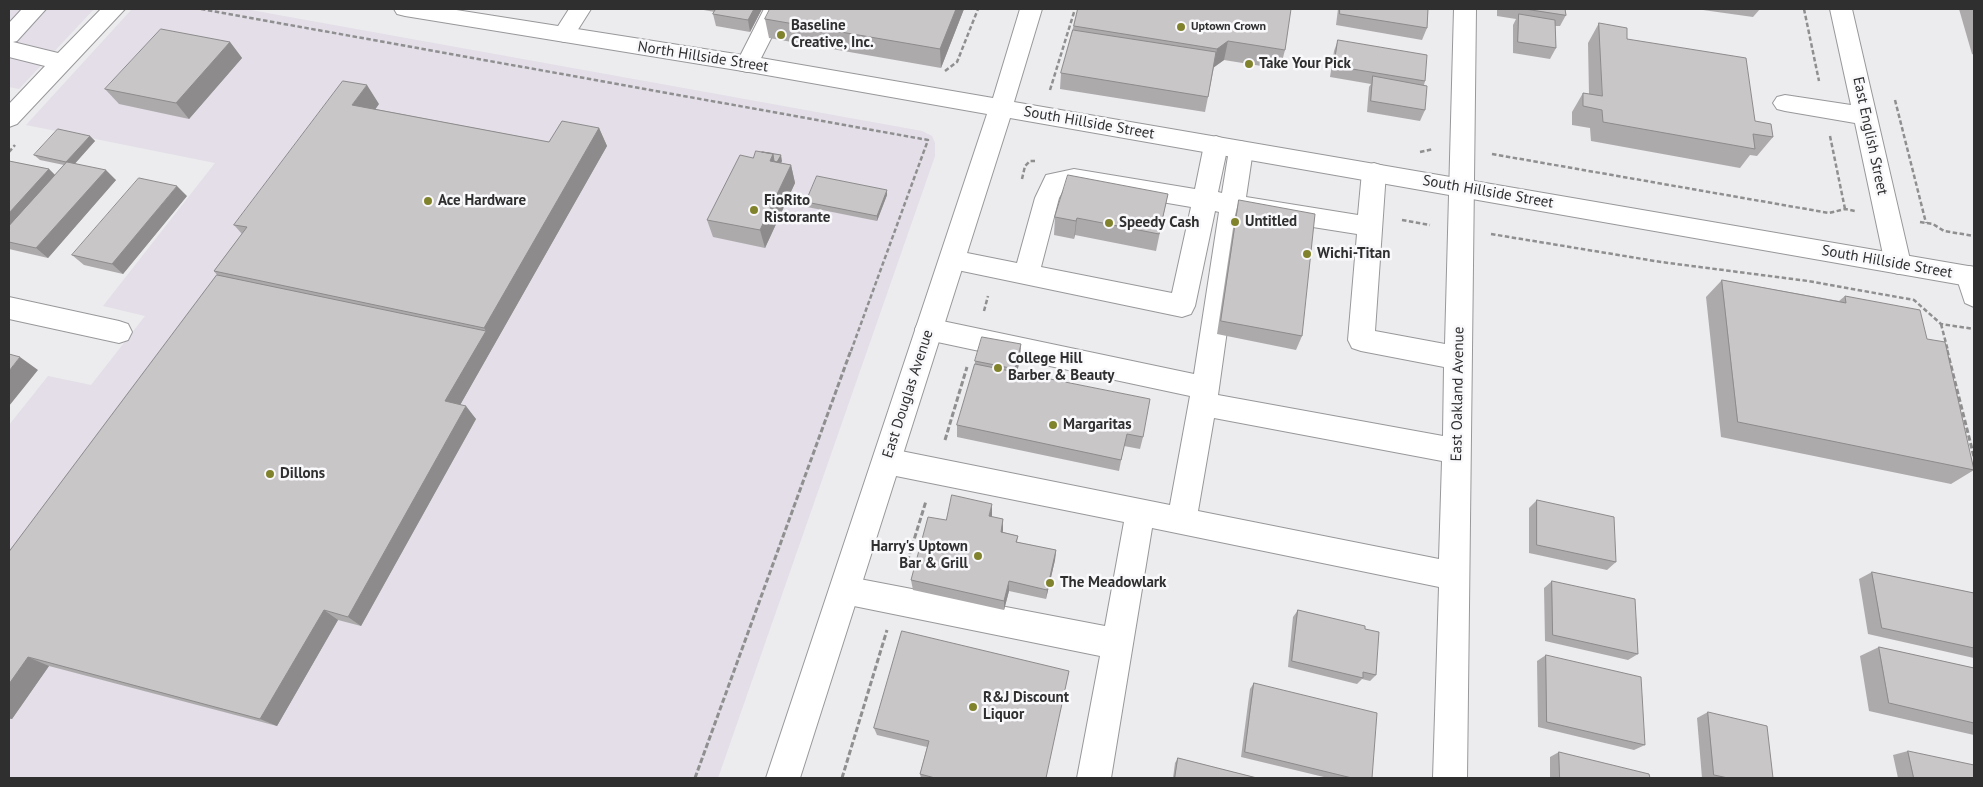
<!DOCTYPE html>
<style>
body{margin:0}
#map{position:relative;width:1983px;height:787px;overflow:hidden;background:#ecebed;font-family:"PT Sans",sans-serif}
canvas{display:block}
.frame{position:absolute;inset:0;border:10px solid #302f30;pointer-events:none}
</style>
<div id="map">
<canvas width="1983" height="787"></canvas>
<div class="frame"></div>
</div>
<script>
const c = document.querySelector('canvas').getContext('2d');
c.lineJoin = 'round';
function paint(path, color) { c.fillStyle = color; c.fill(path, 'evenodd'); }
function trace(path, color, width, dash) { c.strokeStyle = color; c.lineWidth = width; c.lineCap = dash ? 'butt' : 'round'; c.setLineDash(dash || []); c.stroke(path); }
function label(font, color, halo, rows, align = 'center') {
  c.font = font + ' "PT Sans",sans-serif'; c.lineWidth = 5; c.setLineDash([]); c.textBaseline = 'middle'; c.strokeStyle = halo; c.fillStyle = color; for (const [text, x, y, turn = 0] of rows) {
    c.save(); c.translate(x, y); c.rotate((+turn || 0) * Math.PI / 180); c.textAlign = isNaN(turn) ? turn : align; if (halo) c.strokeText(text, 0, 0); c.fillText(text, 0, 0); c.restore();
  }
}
const built = new Path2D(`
 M9,9H94L19,89L9,87Z
 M132,9H245L922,131L932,136L935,143V156L718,778H9V425L48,376L91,385L145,316L103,306L215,163L26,125Z`);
const pathFar1 = new Path2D(`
 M201,9L928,140L851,351
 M1804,9L1819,81
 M945,71L957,62L978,9
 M1050,90L1075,9
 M1895,100L1926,223
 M1830,136L1845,209
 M9,152L15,145
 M1420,152L1433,149
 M1492,154L1829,213L1845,209L1855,211
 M1022,179L1025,166L1030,161H1035
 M1402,220L1430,225
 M1920,222L1933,224L1944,231L1974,236
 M1491,234L1661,262L1808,281L1914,300L1941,324L1974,329
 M984,311L988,296
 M1941,324L1948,351`);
const path = new Path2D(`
 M1947,350L1974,457
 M945,440L967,367
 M905,569L926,501
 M695,778L851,350
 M842,778L887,630`);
const minor = new Path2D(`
 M22,9H46L17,41L13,42L58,53L101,9H125L17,124L9,127V104L45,66L9,57V23Z
 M569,9H591L572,39L564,42L556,39L553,34Z
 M764,9H786L755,70L747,72L739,70L736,64Z
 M1454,9H1476L1467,778H1433L1439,587L1152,528L1111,778H1077L1100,656L844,604L833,600L829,590L833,580L844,576L1105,626L1124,522L886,474L876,470L872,461L876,452L886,448L1170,505L1190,396L928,340L919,337L915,329L919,321L928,318L1194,374L1219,212L1215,211L1195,306L1191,314L1182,317L943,267L939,260L943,253L952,250L1017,263L1035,198L1046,175L1074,169L1195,189L1204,145L1208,139L1216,136L1224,139L1228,145L1218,192L1222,193L1229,150L1233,144L1241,141L1249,144L1253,150L1246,197L1358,215L1362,172L1365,166L1374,163L1383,166L1386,172L1375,331L1445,344ZM1074,187L1191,207L1172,293L1041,267L1059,198L1064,189ZM1243,216L1357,234L1348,340L1352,348L1361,351L1444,367L1443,436L1218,395ZM1214,418L1442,461L1439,559L1198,511Z
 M1830,9H1852L1911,264L1907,271L1898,274L1889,271L1885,264L1855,123L1785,111L1777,109L1773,103L1777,97L1785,95L1851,105Z
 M1969,266L1974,267V307L1965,303L1956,276L1960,269Z
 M9,297L119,321L128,324L132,332L128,340L119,343L9,319Z`);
const major = new Path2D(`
 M394,9H450L755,57L993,98L1020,9H1042L1014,102L1974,267V287L1010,118L800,778H766L987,114L755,73L405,16L397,14Z`);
const wall = new Path2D(`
 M698,9H762L750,32L716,26L713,14L715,12Z
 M964,9L941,68L769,38L765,19Z
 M1078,9L1285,50L1280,69L1224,60L1214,67L1205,112L1060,89L1061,73Z
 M1338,9H1428L1427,28L1422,40L1336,25Z
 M1497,9H1565L1566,15L1560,26H1555L1556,48L1550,59L1513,53V25L1516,19L1497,16Z
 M1703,9H1760L1753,17L1703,10Z
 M1959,9H1974V55L1972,54Z
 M1599,23L1627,39L1755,121L1773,137L1757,156L1750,155L1740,168L1591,141L1590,128L1572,125V112L1583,93L1589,94L1588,43Z
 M1338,40L1425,81L1424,85L1425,110L1420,121L1367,112L1369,87L1371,84L1330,77L1334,51Z
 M230,42L242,58L189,119L119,104L105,89Z
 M379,104L375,109L549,142L599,128L607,146L460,405L476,419L361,626L338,620L277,726L49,666L12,719H9V552L217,275L214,271L242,234L234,225Z
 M90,136L95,141L75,163L116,180L48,258L9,249V161L49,169L55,175L64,165L40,160L34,155Z
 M782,161L781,163L791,165L795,183L765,248L713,237L707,220Z
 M1168,194L1156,251L1075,235L1074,239L1054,235L1055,217Z
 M887,195L877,221L807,207L806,202Z
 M187,196L123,274L84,265L72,255Z
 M1239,200L1302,336L1296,350L1217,334L1235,215Z
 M1722,280L1839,301L1845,296L1927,339L1974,467V470L1951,484L1721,437L1706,297Z
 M1020,360L1017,372L1143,437L1140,449L1124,446L1119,471L957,437V425L975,364V361Z
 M1537,500L1616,562L1607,570L1529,553V508Z
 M992,515V517L1003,519V532L1018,536L1017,542L1056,550L1055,560L1046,599L1009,591L1004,610L913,590L911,580L946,520Z
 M1872,572L1974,593V658L1868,634L1859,579Z
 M1552,581L1638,654L1628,660L1545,641L1544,588Z
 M1298,610L1365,629L1376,675L1370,681L1362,679L1357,684L1288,667L1293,617Z
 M902,631L1046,778H921L920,774L927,747L877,735L874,728Z
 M1879,647L1974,668V735L1869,711L1860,656Z
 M1546,655L1645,745L1634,750L1538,727L1537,661Z
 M1254,683L1372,778H1328L1241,757L1250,689Z
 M1708,712L1773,778H1702L1697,718Z
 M1908,751L1974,778H1898L1893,755Z
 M1559,752L1650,778H1550V757Z
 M1178,758L1257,778H1173L1175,763Z`);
const shadedWall = new Path2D(`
 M754,9H762L750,32L748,20Z
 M956,9H964L941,68L940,49Z
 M1228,41L1224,60L1213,68L1217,49Z
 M230,42L242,58L189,119L176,103Z
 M367,85L379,104L365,124L352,105Z
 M599,128L607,146L455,414L445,401L486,331L484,328Z
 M90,136L95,141L72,167L66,162Z
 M773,154L781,155L782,161L777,171L770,161Z
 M791,165L795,183L765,248L760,230Z
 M49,169L60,180L9,236V213Z
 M106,170L116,180L48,258L36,248Z
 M177,186L187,196L123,274L112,264Z
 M887,190V195L877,221V216Z
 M1077,218L1075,235L1074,239L1076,221Z
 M1021,344L1020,360L1014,384L1015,369Z
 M20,357L38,370L9,406V371Z
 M466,406L476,419L361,626L348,617Z
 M992,504V515L989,527V516Z
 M1003,519V530L1000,542L1001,532Z
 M1056,550L1055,560L1046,599L1047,590Z
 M1009,581V591L1004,610V601Z
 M324,610L338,620L277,726L260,719Z
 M28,657L49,666L12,719L9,718V684Z`);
const building = new Path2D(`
 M716,9H754L748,20L713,14Z
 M770,9H956L940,49L765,19Z
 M1078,9H1291L1285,50L1228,41L1217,49L1074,26Z
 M1340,9H1428L1427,28L1340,14Z
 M1525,9H1565L1566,15Z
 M1519,14L1555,20L1556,48L1518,42Z
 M1599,23L1627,28V39L1746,58L1755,121L1771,124L1773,137L1753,134L1755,149L1603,122L1602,110L1583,106V93L1602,96Z
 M161,29L230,42L176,103L105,89Z
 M1073,30L1216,52L1208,97L1061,73Z
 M1338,40L1427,55L1425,81L1334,66Z
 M1373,76L1427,86L1425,110L1371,101Z
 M343,81L367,85L352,105L549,142L562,121L599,128L484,328L214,271L247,227L234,225Z
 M58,129L90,136L66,162L34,155Z
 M756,151L773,154L770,161L791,165L760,230L707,220L740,155L753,158Z
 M762,152H763L781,155L777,162L774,161L773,154Z
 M9,161L49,169L9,213Z
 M67,162L106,170L36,248L9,242V226Z
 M1068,175L1168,194L1159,234L1077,218L1076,221L1055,217Z
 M817,176L887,190L877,216L806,202Z
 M139,178L177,186L112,264L72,255Z
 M1239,200L1315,214L1302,336L1221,321Z
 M217,275L486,331L445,401L466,406L348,617L324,610L260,719L28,657L9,684V552Z
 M1722,280L1846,303L1845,296L1920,310L1927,339L1945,342L1974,470L1738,422Z
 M982,337L1021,344L1015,369L975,361Z
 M9,354L20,357L9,371Z
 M975,364L1150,399L1143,437L1127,434L1121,460L957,425Z
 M952,495L992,504L989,516L1003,519L1001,532L1018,536L1016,542L1056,550L1047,590L1009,581L1004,601L911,580L928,517L946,520Z
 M1537,500L1614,517L1616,562L1537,545Z
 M1872,572L1974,593V648L1882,628Z
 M1552,581L1635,599L1638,654L1553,635Z
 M1298,610L1365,626V629L1379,632L1376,675L1363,672V678L1292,661Z
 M902,631L1069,671L1046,778H935L920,774L929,741L874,728Z
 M1879,647L1974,668V723L1889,703Z
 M1546,655L1641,677L1645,745L1547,722Z
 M1254,683L1377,713L1372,778H1352L1245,752Z
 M1708,712L1767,726L1773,778H1728L1714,775Z
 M1908,751L1974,765V778H1914Z
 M1559,752L1649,774L1650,778H1560Z
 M1178,758L1257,778H1175Z`);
const markers = [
 [1181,27,5,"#81832c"],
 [781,35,5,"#81832c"],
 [1249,64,5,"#81832c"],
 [428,201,5,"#81832c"],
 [754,210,5,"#81832c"],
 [1235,222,5,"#81832c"],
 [1109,223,5,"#81832c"],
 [1307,254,5,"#81832c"],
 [998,368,5,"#81832c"],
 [1053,425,5,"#81832c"],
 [270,474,5,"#81832c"],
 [978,556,5,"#81832c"],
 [1050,583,5,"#81832c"],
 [973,707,5,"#81832c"]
];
const farPoinames = [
 ["Uptown Crown",1191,27]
];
const poiNames = [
 ["Baseline",791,26],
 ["Creative, Inc.",791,43],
 ["Take Your Pick",1259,64],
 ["Ace Hardware",438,201],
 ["FioRito",764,201],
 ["Ristorante",764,218],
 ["Untitled",1245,222],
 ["Speedy Cash",1119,223],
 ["Wichi-Titan",1317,254],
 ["College Hill",1008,359],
 ["Barber & Beauty",1008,376],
 ["Margaritas",1063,425],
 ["Dillons",280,474],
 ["Harry's Uptown",968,547,"right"],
 ["Bar & Grill",968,564,"right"],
 ["The Meadowlark",1060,583],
 ["R&J Discount",983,698],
 ["Liquor",983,715]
];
const streetNames = [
 ["North Hillside Street",703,57,9],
 ["South Hillside Street",1089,123,10],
 ["East English Street",1870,136,78],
 ["South Hillside Street",1488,192,10],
 ["South Hillside Street",1887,262,10],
 ["East Douglas Avenue",908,394,-72],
 ["East Oakland Avenue",1458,394,-89]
];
paint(built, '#e3dee8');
trace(minor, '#98979a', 2);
trace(major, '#98979a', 2);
trace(pathFar1, '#908f90', 2.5, [4.5, 2.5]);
trace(path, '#908f90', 3, [5.5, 2.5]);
paint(minor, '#fff');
paint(major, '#fff');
paint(wall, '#adaaac');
paint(shadedWall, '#8d8b8c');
paint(building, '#c9c6c8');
trace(building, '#8d8b8c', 1);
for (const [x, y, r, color] of markers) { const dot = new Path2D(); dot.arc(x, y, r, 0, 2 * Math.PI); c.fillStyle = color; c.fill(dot); trace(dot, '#f9f8fb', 2); }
label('bold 12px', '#302f30', '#f9f8fb', farPoinames, 'left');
label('bold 15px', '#302f30', '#f9f8fb', poiNames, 'left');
label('15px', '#302f30', '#f9f8fb', streetNames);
</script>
